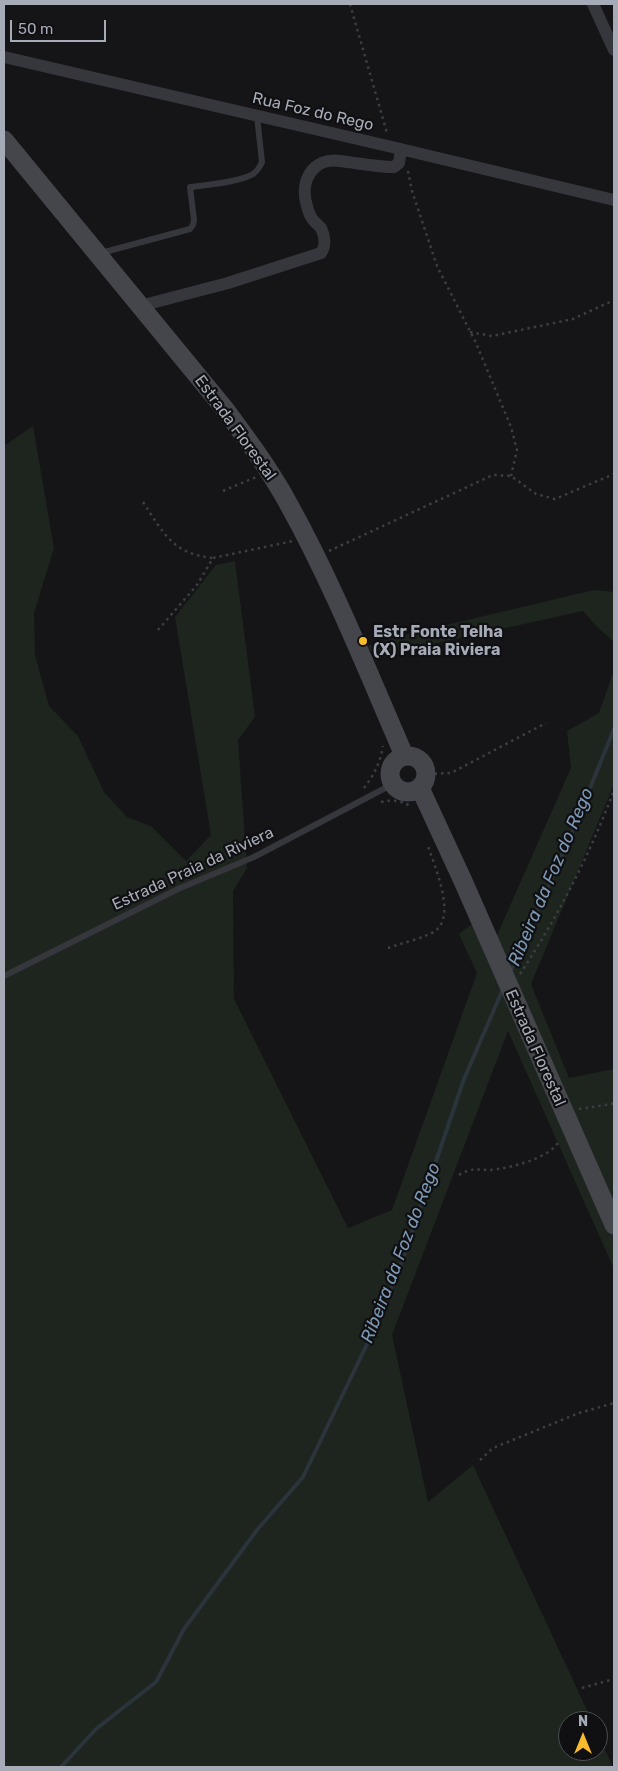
<!DOCTYPE html>
<style>
body{margin:0}
#map{position:relative;width:618px;height:1771px;overflow:hidden;background:#151517;font-family:Rubik,sans-serif}
canvas{display:block}
.frame{position:absolute;inset:0;border:5px solid #a6abb8;pointer-events:none}
.north{position:absolute;left:558px;top:1711px;width:50px;height:50px;box-sizing:border-box;background:#101012;border:1px solid #4c4e54;border-radius:50%;rotate:0deg;font-size:14px;font-weight:700;line-height:20px;text-align:center;color:#a6abb8}
.north::after{content:'';display:block;margin:auto;width:18px;height:22px;background:#f8bb2c;clip-path:polygon(50% 0,100% 100%,50% 72%,0 100%)}
.scale{position:absolute;left:10px;top:20px;width:96px;height:22px;box-sizing:border-box;border:2px solid #a6abb8;border-top:0;padding-left:6px;font-size:15px;line-height:18px;white-space:nowrap;color:#a6abb8;-webkit-text-stroke:4px #101012;paint-order:stroke}
</style>
<div id="map">
<canvas width="618" height="1771"></canvas>
<div class="frame"></div>
<div class="north">N</div>
<div class="scale">50 m</div>
</div>
<script>
const c = document.querySelector('canvas').getContext('2d');
c.lineJoin = 'round';
function paint(path, color) { c.fillStyle = color; c.fill(path, 'evenodd'); }
function trace(path, color, width, dash) { c.strokeStyle = color; c.lineWidth = width; c.lineCap = dash ? 'butt' : 'round'; c.setLineDash(dash || []); c.stroke(path); }
function label(font, color, halo, rows, align = 'center') {
  c.font = font + ' Rubik,sans-serif'; c.lineWidth = 4.5; c.setLineDash([]); c.textBaseline = 'middle'; c.strokeStyle = halo; c.fillStyle = color; for (const [text, x, y, turn = 0] of rows) {
    c.save(); c.translate(x, y); c.rotate((+turn || 0) * Math.PI / 180); c.textAlign = isNaN(turn) ? turn : align; if (halo) c.strokeText(text, 0, 0); c.fillText(text, 0, 0); c.restore();
  }
}
const green = new Path2D(`
 M33,426L54,548L34,613L35,655L49,706L78,736L104,792L127,817L152,827L186,861L211,835L175,617L216,565L235,561L255,717L238,740L247,868L233,891L234,999L348,1228L392,1210L477,973L459,934L478,919L491,945L498,933L571,768L567,731L599,713L614,670V784L531,984L569,1078L614,1069V1269L508,1031L392,1335L428,1502L473,1465L592,1721H568V1751H598V1735L613,1767H4V446Z
 M594,590L614,592V642L597,627L583,611L374,657L368,646L400,636Z`);
const stream = new Path2D(`
 M510,973L571,835L614,729
 M61,1767L96,1729L156,1682L184,1629L257,1530L303,1477L369,1340L400,1267L464,1079L503,989`);
const path = new Path2D(`
 M350,4L387,133
 M408,171L412,191L437,266L476,343L511,427L517,450L511,476
 M470,332L492,336L573,319L614,300
 M223,491L256,477
 M143,502C164,534 173,554 213,558
 M329,551L493,475L511,476L536,494L555,499L614,474
 M158,630L197,585L213,558L293,541
 M428,774L451,773L546,723
 M364,788C374,775 380,763 383,746
 M381,802C393,799 402,801 412,807
 M388,948C399,944 427,937 435,931C457,916 434,865 428,846
 M520,974C558,916 590,855 614,790
 M579,1109L612,1104L614,1098
 M459,1175C473,1167 475,1170 489,1170C507,1169 553,1158 559,1140
 M480,1460L493,1448L579,1413L614,1403
 M582,1688L614,1679`);
const service = new Path2D(`
 M101,253L190,229L193,225L194,220L190,187C206,185 240,182 253,174C257,171 260,167 262,162L257,116
 M4,976L178,889L254,857L393,784`);
const minor = new Path2D(`
 M593,4L614,50
 M4,57L392,147L614,200
 M140,306L228,283L321,253C326,246 325,236 321,228C319,225 315,223 313,220C310,216 308,210 307,206C299,181 313,157 340,161C358,163 376,167 394,167L399,163L401,149`);
const secondary = new Path2D(`
 M4,140L224,408C247,439 270,470 288,503C333,584 367,670 404,755
 M390 774a18 18 0 1 1 36 0a18 18 0 1 1-36 0Z
 M420,788L463,881L614,1225`);
const markers = [
 [363,641,5,"#f8bb2c"]
];
const streetNames = [
 ["Rua Foz do Rego",313,112,13],
 ["Estrada Florestal",235,428,54],
 ["Estrada Praia da Riviera",193,869,-25],
 ["Estrada Florestal",535,1048,66]
];
const poiNames = [
 ["Estr Fonte Telha",373,632],
 ["(X) Praia Riviera",373,650]
];
const waterNames = [
 ["Ribeira da Foz do Rego",551,877,-67],
 ["Ribeira da Foz do Rego",401,1253,-69]
];
paint(green, '#1d251e');
trace(stream, '#2b333b', 4);
trace(path, '#3c3e43', 2.5, [2.5, 4]);
trace(service, '#36373c', 6);
trace(minor, '#36373c', 12);
trace(secondary, '#44464c', 19);
for (const [x, y, r, color] of markers) { const dot = new Path2D(); dot.arc(x, y, r, 0, 2 * Math.PI); c.fillStyle = color; c.fill(dot); trace(dot, '#101012', 2); }
label('16px', '#a6abb8', '#101012', streetNames);
label('bold 16px', '#a6abb8', '#101012', poiNames, 'left');
label('italic 18px', '#7c98b4', '#101012', waterNames);
</script>
